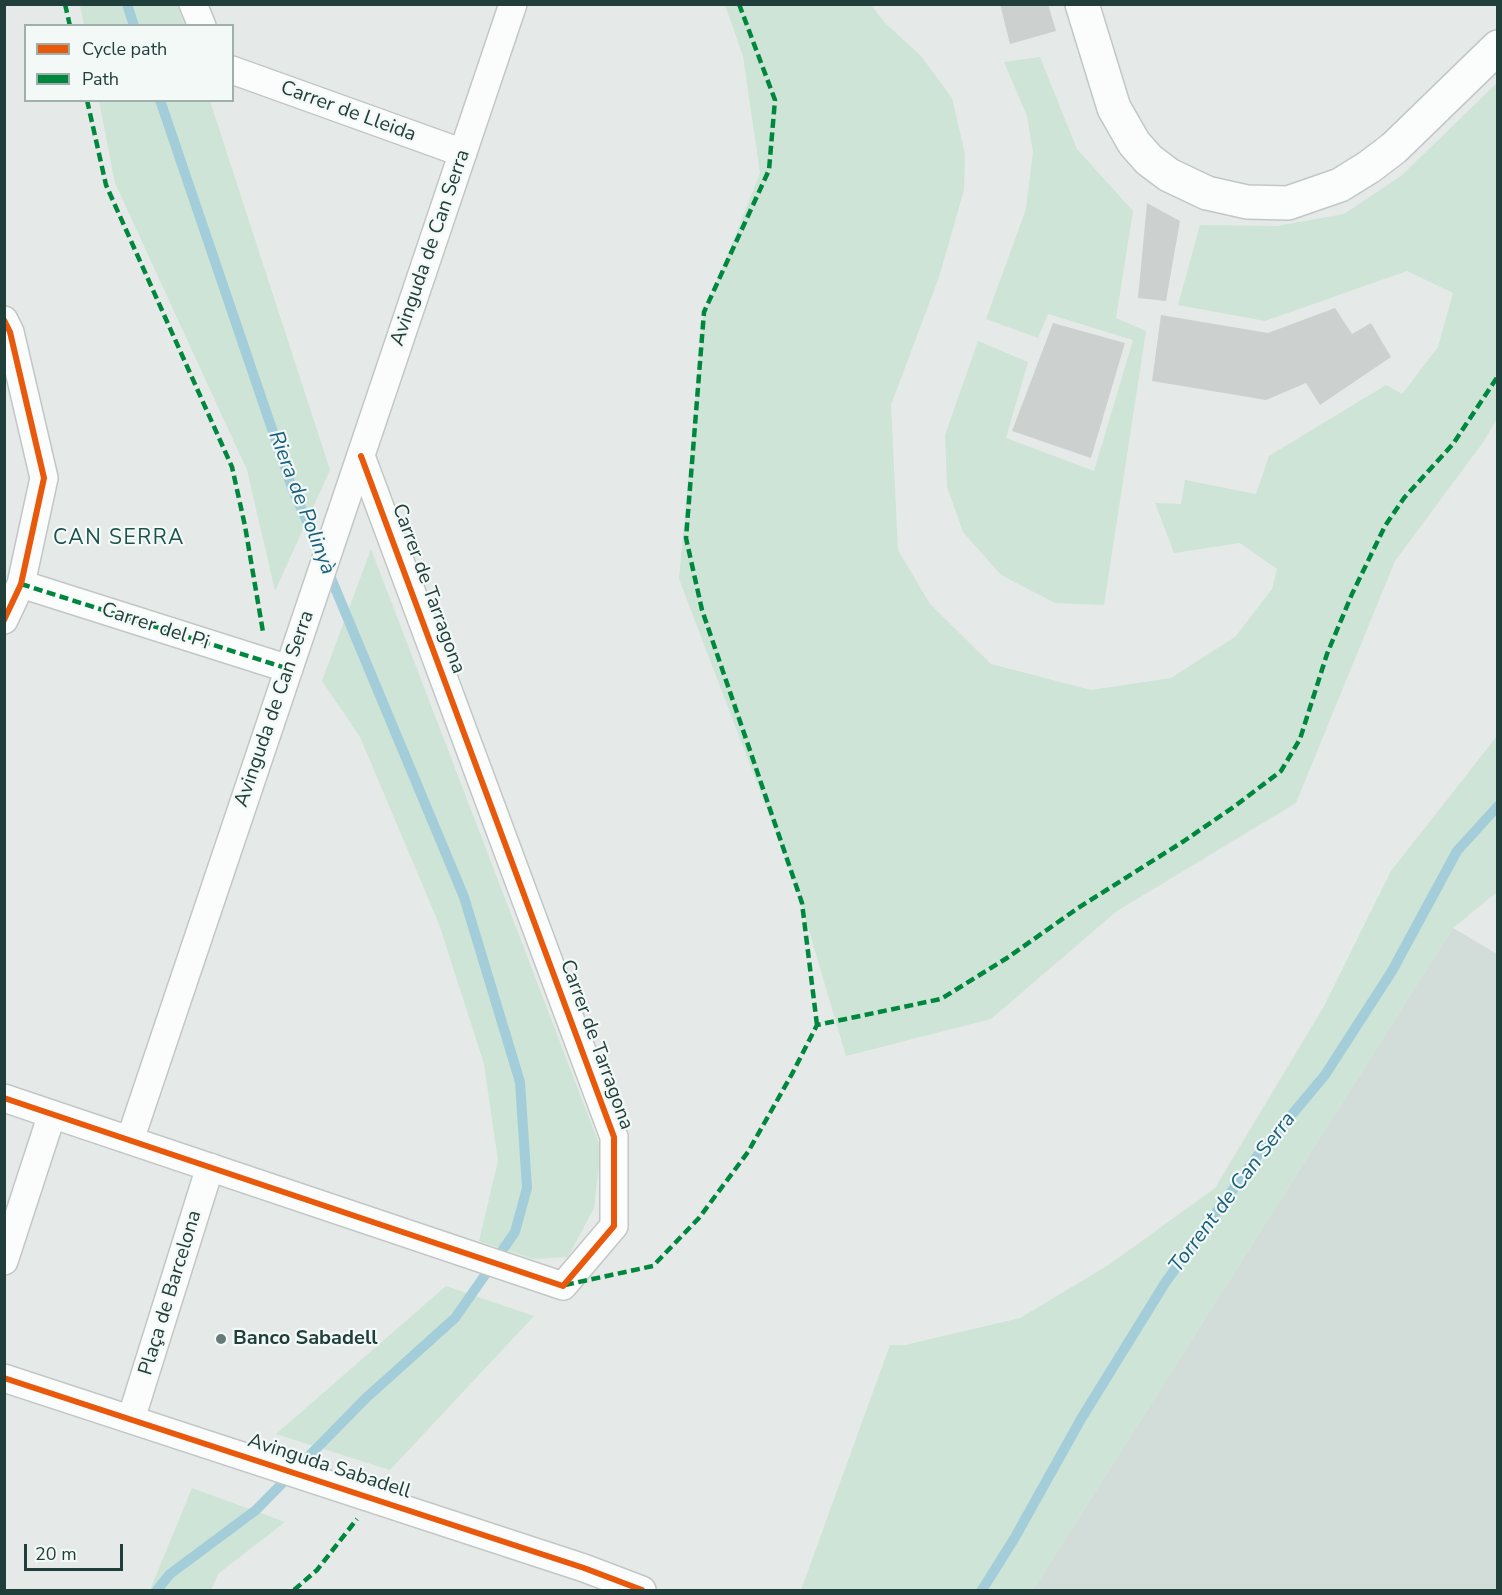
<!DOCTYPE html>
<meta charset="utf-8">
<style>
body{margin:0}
#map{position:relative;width:1502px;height:1595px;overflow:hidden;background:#e5eae8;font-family:"Nunito Sans",sans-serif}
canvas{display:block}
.frame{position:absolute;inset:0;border:6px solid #213f3a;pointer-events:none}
.legend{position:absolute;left:24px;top:24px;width:210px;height:78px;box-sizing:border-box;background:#f3f9f7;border:2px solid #9fafab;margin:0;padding:8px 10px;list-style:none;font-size:18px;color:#213f3a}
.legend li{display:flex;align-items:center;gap:12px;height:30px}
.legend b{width:30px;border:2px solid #9fafab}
.scale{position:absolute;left:24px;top:1544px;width:99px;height:27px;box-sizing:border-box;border:3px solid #213f3a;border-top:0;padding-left:8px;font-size:18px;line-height:21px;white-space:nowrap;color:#213f3a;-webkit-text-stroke:4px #f3f9f7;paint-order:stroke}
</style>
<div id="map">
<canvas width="1502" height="1595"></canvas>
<div class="frame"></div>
<ul class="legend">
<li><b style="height:8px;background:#e8590c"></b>Cycle path</li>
<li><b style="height:8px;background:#00873e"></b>Path</li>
</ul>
<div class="scale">20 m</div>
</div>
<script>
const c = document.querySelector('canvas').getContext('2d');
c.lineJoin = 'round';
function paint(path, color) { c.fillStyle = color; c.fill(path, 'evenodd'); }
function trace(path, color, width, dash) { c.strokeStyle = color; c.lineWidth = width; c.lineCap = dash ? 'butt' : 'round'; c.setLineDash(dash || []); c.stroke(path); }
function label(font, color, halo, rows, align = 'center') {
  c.font = font + ' "Nunito Sans",sans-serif'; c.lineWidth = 4.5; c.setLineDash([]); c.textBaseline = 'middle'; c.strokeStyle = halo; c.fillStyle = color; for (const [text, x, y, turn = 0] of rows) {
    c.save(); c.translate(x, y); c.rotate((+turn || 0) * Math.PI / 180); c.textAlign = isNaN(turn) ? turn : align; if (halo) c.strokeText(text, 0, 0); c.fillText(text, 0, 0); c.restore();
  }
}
const built = new Path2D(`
 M1453,928L1497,954V1590H1033Z`);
const green = new Path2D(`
 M80,5H177L185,25H84Z
 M725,5H871L884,22L921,56L952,98L965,154L964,190L939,277L891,405L898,550L930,604L991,664L1091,690L1171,678L1235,637L1272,589L1277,569L1240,543L1174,553L1155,503L1181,504L1185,480L1256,494L1269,456L1386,385L1402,394L1438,347L1453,293L1407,271L1265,321L1178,305L1200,225L1277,226L1344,214L1401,176L1497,83V419L1484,441L1395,561L1296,803L1117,911L991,1019L846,1056L794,880L679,579L703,317L760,173L743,56Z
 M1040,57L1077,149L1133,211L1116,318L1146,331L1104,605L1055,603L1001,575L963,532L947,487L945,435L978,341L1028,362L1006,438L1094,471L1133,340L1048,314L1038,338L986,319L1026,209L1033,152L1027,116L1004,62Z
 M99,101H210L330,470L275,591L247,470L115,183Z
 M371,549L601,1149L594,1208L568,1257L533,1259L479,1241L498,1161L484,1064L439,924L360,737L322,681Z
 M1497,736V892L1453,928L1033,1590H801L890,1345H905L1020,1318L1110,1264L1215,1188L1323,1008L1391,871Z
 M446,1286L534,1316L390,1470L276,1434Z
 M192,1488L285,1522L218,1574L211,1590H150Z`);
const stream = new Path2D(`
 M127,4L134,26
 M160,100L291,485L322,556
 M157,1590L170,1574L256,1510L366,1398L455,1318L515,1232L527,1188L520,1082L464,897L328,571
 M982,1590L1014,1539L1081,1419L1165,1283L1258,1155L1325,1075L1392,971L1457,851L1498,806`);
const building = new Path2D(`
 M1000,4H1048L1056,31L1010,44Z
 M1147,203L1180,221L1166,301L1138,298Z
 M1335,308L1352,334L1371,323L1391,357L1320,405L1306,383L1266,400L1152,381L1161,315L1268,333Z
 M1053,323L1125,343L1091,458L1012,431Z`);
const street = new Path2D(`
 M193,4L202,26
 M232,70L463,153
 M4,320L10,332L44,478L21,584L4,620
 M21,584L289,669
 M4,1098L563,1286L614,1226V1137L361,456
 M130,1140L513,4
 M4,1261L52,1114
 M4,1378L584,1568L642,1590
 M131,1419L210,1167`);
const secondary = new Path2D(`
 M1082,4L1114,108L1134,143L1149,160L1169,175L1207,193L1247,202L1288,203L1340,185L1369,167L1394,148L1498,47`);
const quiet = new Path2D(`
 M65,4L70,26
 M739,4L775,100L769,170L704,312L686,538L702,610L802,903L817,1025
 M87,100L106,185L232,467L245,526L263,632
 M21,584L289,669
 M565,1285L653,1266L699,1218L748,1152L792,1074L817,1025L941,999L1007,958L1078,908L1184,841L1235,806L1281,771L1300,739L1327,654L1352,594L1385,526L1404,498L1453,444L1498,376
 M294,1590L317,1570L357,1519`);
const cycleway = new Path2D(`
 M4,320L10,332L44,478L21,584L4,620
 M4,1098L563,1286L614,1226V1137L361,456
 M4,1378L584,1568L642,1590`);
const markers = [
 [221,1339,6,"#667b77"]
];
const streetNames = [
 ["Carrer de Lleida",348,112,20],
 ["Avinguda de Can Serra",431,248,-71],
 ["Carrer de Tarragona",428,589,70],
 ["Carrer del Pi",155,627,18],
 ["Avinguda de Can Serra",275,709,-71],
 ["Carrer de Tarragona",596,1045,70],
 ["Plaça de Barcelona",171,1293,-73],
 ["Avinguda Sabadell",329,1467,18]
];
const poiNames = [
 ["Banco Sabadell",233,1339]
];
const waterNames = [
 ["Riera de Polinyà",301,503,69],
 ["Torrent de Can Serra",1233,1193,-53]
];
const neighbourhoodNames = [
 ["CAN SERRA",119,539]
];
paint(built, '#d2dcd9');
paint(green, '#cde4d6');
trace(stream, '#a4cdda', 10);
paint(building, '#ccd1d0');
trace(street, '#c2c7c5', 30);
trace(secondary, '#c0c8c6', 36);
trace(street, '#fbfcfc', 27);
trace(secondary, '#fbfcfc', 33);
trace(quiet, '#00873e', 4.5, [9, 4.5]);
trace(cycleway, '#e8590c', 6);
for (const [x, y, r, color] of markers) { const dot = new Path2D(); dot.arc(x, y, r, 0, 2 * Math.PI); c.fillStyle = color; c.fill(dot); trace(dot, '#f3f9f7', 2); }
label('20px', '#213f3a', '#f3f9f7', streetNames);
label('bold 20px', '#213f3a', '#f3f9f7', poiNames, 'left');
label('italic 21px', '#19617e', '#f3f9f7', waterNames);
c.letterSpacing = '1.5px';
label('21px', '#1c524b', '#f3f9f7', neighbourhoodNames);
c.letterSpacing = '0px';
</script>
